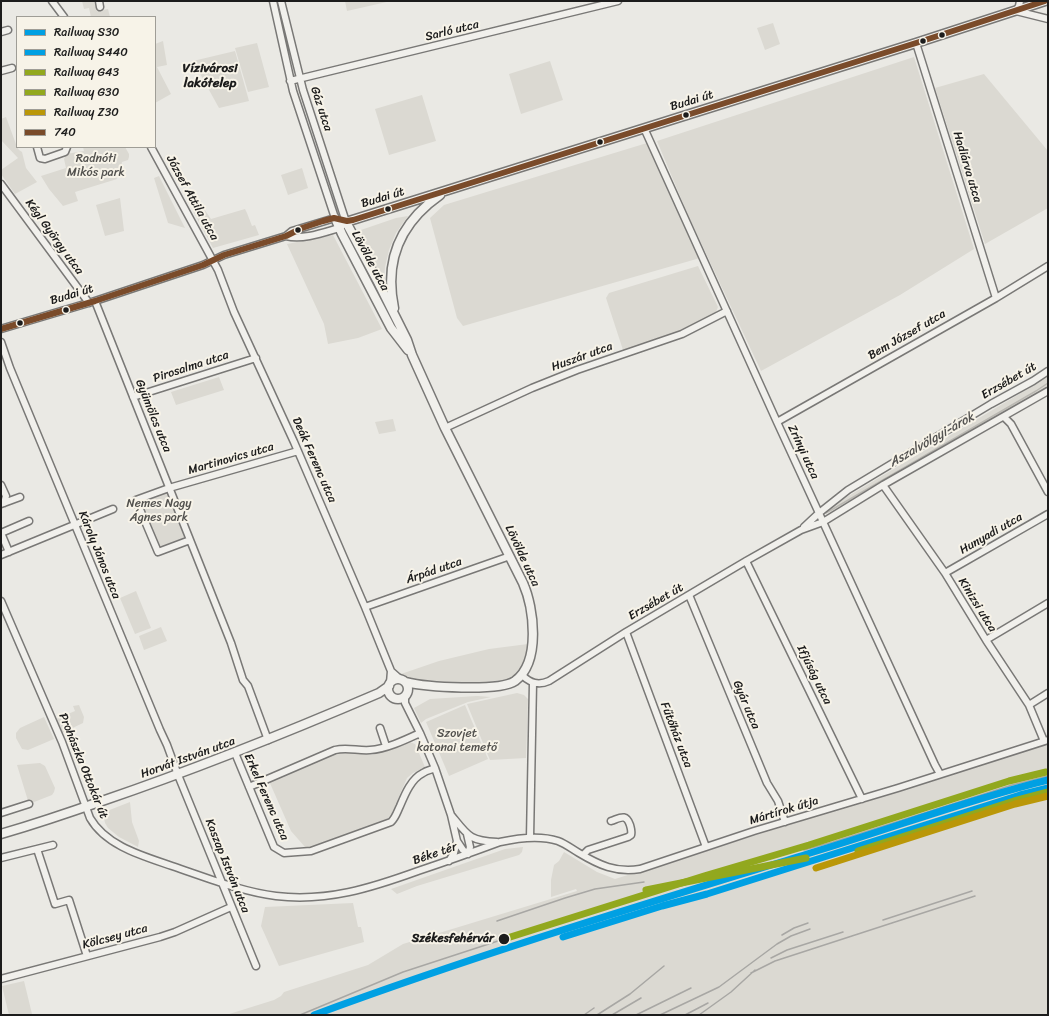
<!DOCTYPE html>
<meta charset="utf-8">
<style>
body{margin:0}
#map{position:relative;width:1049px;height:1016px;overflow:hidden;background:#eae9e4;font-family:Sriracha,sans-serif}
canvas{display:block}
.frame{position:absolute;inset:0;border:2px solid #1c1c1c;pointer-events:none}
.legend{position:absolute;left:16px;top:16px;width:140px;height:132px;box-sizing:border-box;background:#f7f3e8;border:1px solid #9f9d96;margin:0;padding:5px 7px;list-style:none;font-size:12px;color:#1c1c1c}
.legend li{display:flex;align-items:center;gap:8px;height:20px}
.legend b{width:20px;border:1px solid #9f9d96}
</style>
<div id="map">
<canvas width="1049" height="1016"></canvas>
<div class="frame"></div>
<ul class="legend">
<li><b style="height:5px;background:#00a0e3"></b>Railway S30</li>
<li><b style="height:5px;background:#00a0e3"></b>Railway S440</li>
<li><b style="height:5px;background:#92a81e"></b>Railway G43</li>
<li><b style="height:5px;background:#92a81e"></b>Railway G30</li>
<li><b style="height:5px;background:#ba9708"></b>Railway Z30</li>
<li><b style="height:5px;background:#7a4b2a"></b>740</li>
</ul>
</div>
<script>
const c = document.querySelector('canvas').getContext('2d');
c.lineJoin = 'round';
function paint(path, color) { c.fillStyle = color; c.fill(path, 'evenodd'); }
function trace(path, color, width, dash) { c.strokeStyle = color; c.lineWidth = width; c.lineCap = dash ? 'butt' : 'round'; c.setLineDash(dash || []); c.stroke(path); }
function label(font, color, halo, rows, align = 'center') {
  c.font = font + ' Sriracha,sans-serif'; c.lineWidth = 4; c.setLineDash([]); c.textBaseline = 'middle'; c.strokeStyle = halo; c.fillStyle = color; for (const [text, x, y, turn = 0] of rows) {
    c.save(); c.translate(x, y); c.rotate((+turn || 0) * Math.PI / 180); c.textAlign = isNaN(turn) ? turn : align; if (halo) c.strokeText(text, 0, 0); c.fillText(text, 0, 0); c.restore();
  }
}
const built = new Path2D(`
 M82,1H94L97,11L108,9L110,17H91L89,8L84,9Z
 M345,1H391L347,11Z
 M773,23L780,44L765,50L757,28Z
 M163,41L167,65L157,67L171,94L155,103V44Z
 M257,43L269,87L248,92L235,48Z
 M235,51L249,101L219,108L193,61Z
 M914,57L974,249L900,295L761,371L688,215L657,141Z
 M550,61L563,100L521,114L509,74Z
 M984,74L1048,151V208L985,244L935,88Z
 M422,95L436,141L389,155L375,109Z
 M6,117L17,147L19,150L22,152L26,168L37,182L15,194L1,174V170L18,158L1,140V119Z
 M647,143L700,258L463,326L457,318L430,218L444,205Z
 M83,147H125L129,154V157L128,160L122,162L120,171L115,173L117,179L75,192L78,201L63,206L49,189L41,176L66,168L64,159L66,154L84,151Z
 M302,168L308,188L288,195L281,175Z
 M159,176L185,228L168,223L154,178Z
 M120,198L124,231L105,236L96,205Z
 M200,203L211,219L245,209L247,213L252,226L255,225L259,235L213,248L193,211L194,207Z
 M408,216L396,233L389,250L385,267L384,284L355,232L396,218Z
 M333,235L382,329L358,338L328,344L324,324L287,244Z
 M698,266L718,307L715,314L681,331L623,350L606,298L609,293Z
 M1048,375V390L831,516L829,511L835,504L1036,384Z
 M219,377L224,390L176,405L171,392Z
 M393,419L396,431L379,434L375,422Z
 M169,488L190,540L158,552L136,500Z
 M136,591L151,628L135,634L120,598Z
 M161,627L167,641L144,650L139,636Z
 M528,644L526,658L518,674L511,679L502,682L488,684L413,682L410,678L401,674L439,661L489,649Z
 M517,693L524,695L528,699L526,758L490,760L467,704Z
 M477,696L491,697L468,702L426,719L421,723L414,708L430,699Z
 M79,705L84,717L83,723L62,733L56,719L75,711L73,706Z
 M465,705L488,759L449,776L426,722Z
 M44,717L54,739L28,750L22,749L16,738V733L20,728Z
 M410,742L415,744L425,767L413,773L407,778L392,813L387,819L329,843L315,847H305L291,831L269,781L339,750L372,755Z
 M1048,744V1015H226L274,1000L281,996L284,992L368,965L403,944L577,891L576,889L551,897V880L554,865L559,861L564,852L597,872L615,879Z
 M40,763L45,766L55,788L54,792L52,795L29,804L17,765Z
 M130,802L132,822L139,841L138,847L119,837L108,828L105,823L104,818L105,813L107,811Z
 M523,847L522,852L519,855L417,886L397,894L391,889L505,849Z
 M353,903L358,927H361L364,942L279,966L261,926L265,907Z
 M24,981L32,1014H35V1015H9L2,986Z`);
const stream = new Path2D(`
 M826,513L1036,391L1048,383`);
const minor = new Path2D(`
 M52,1L64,17
 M99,1L100,7
 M273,1L293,91L335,218
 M281,1L303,90L346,222
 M1020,1L1019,6L1016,11L1048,19
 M1,32L8,30
 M916,43L996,298
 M1,71L12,68
 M290,81L618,1
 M644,128L777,422L935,765L940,774
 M37,147L40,158L45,159L65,152L67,147
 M151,147L218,270L234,312L294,442L365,607L391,671L390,683
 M1,184L89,303
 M286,236C303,240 322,233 339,228L342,226
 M95,301L231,643L243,680L248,686L268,740
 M1,329L95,301L203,265L224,255L286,236L292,231L335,218L346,222
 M1,342L10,368L160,730L167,745L178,775L256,966
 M133,397L256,358
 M1004,417L1011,424L1048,492
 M777,422L996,298L1048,266
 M445,428L532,388L577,370L682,334L727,311
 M1,485L6,496L4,503
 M883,485L945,573L986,640L1029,705L1044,741
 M1,504L20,497
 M804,527L819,513L848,490L991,404L1033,381L1048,371
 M1,533L29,521
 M1,533L9,552
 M190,540L158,552L136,500L169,488L298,451
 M1,555L113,509
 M746,561L862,799
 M945,573L1048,514
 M689,595L767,783L778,801L785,822
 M1,601L62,742L90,818C106,846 143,856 172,866C205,877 242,892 276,896C327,902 371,888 418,871C445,862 473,852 500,842C518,838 540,835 558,841C566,844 572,849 579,853C599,865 616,873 640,869L754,831L898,788L1048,740
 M365,607L510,556
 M626,632L706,847
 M986,640L1048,603
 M391,671L400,679
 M522,675C530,683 538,686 549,681L626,632L746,561L801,530L823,522L883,485L1048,391
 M405,696V703L420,733L435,768L451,815L457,841L463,850L468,854
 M1029,705L1048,693
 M380,728L386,746
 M235,753L274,847L284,853L311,851L391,822C396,817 397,812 400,806C405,794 411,779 423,773C427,770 431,770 435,768
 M249,787L335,750C347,747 358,751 370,750C386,749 405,740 420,733
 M1,813L29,804
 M452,816C468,836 470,841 497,842
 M467,834L470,847L468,854
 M530,838L533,683
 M37,849L55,904L69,900L87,956
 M583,855L588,850L628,837L631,835C632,831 631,829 630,825C626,813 620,818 611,821
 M1,858L53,845
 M449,861L454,853L457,841
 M1,979L160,937L175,932L231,907`);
const major = new Path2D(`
 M335,218L342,234L391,328L408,350
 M394,308C384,260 400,223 440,195
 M388 689a10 10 0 1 1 20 0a10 10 0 1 1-20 0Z
 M406,682C425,687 499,692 515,681C541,662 534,608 523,583L445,428L412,355L407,340L377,280L346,222L916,43L1045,1
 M1,834C35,824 68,813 102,801C196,769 288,732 379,693L389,686`);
const rail = new Path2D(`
 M804,850L833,842L1012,785L1048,776
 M883,920L972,891
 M497,921L565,898L595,889L644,882
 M782,935L794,928L808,923
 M771,958L787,950L843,932
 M751,973L775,961L975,896
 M300,1015L403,972L504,939
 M584,1015L594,1008
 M597,1015L630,994L664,966
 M612,1015L641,998
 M636,1015L691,988
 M660,1015L719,987L777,944L791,936L810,929
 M685,1015L708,1003
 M699,1015L731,992L755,970`);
const bus1 = new Path2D(`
 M1,329L95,301L203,265L224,255L286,236L302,228L323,221L334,218L347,221L353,220L916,43L1045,1`);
const rail1 = new Path2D(`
 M314,1015C476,955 642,905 807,854C888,830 966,800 1048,780`);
const rail2 = new Path2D(`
 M563,937L662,906L707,894L1020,795L1048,788`);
const rail3 = new Path2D(`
 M858,851L1014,801L1048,792
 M646,890L806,858`);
const rail4 = new Path2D(`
 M504,939L704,876L809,845L1009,781L1046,772`);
const rail5 = new Path2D(`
 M816,868L1015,804L1048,796`);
const markers = [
 [942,35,3.5,"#1c1c1c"],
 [923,41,3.5,"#1c1c1c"],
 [686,115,3.5,"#1c1c1c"],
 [600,142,3.5,"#1c1c1c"],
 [388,209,3.5,"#1c1c1c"],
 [298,230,3.5,"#1c1c1c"],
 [66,310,3.5,"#1c1c1c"],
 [20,323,3.5,"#1c1c1c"],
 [504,939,6,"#1c1c1c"]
];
const streetNames = [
 ["Sarló utca",452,31,-14],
 ["Budai út",692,101,-17],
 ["Gáz utca",321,109,72],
 ["Hadiárva utca",967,167,73],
 ["József Attila utca",192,198,61],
 ["Budai út",383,198,-17],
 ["Kégl György utca",54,237,54],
 ["Lövölde utca",370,261,62],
 ["Budai út",72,295,-17],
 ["Bem József utca",907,335,-30],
 ["Huszár utca",582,357,-20],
 ["Pirosalma utca",191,367,-18],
 ["Erzsébet út",1009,381,-30],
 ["Gyümölcs utca",153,416,68],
 ["Zrínyi utca",803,452,65],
 ["Martinovics utca",231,459,-16],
 ["Deák Ferenc utca",314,460,66],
 ["Hunyadi utca",991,534,-30],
 ["Károly János utca",99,555,68],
 ["Lövölde utca",522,556,65],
 ["Árpád utca",434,571,-19],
 ["Erzsébet út",656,602,-30],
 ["Kinizsi utca",977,605,58],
 ["Ifjúság utca",814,675,64],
 ["Gyár utca",746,705,67],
 ["Fűtőház utca",676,735,69],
 ["Horvát István utca",188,758,-20],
 ["Prohászka Ottokár út",83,766,68],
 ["Erkel Ferenc utca",266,797,66],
 ["Mártírok útja",784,811,-17],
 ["Béke tér",435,854,-19],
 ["Kaszap István utca",227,866,68],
 ["Kölcsey utca",115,937,-15]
];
const parkNames = [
 ["Radnóti",96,159],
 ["Mikós park",96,173],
 ["Nemes Nagy",159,504],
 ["Ágnes park",159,518],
 ["Szovjet",457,734],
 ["katonai temető",457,748]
];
const stopNames = [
 ["Székesfehérvár",494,939]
];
const neighbourhoodNames = [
 ["Vízivárosi",210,69],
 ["lakótelep",210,84]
];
const waterNames = [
 ["Aszalvölgyi-árok",932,440,-30]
];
paint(built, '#dbd9d2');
trace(stream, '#bab8b2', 1.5);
trace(minor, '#797876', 9);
trace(major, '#797876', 11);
trace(minor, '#f1f0ec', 6);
trace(major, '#f1f0ec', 8);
trace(rail, '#a8a7a4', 1.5);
trace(bus1, '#7a4b2a', 6);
trace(rail1, '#00a0e3', 7);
trace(rail2, '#00a0e3', 7);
trace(rail3, '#92a81e', 7);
trace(rail4, '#92a81e', 7);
trace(rail5, '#ba9708', 7);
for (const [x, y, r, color] of markers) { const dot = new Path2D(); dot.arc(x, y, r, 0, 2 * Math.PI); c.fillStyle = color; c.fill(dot); trace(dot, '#f7f3e8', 1.5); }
label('12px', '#1c1c1c', '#f7f3e8', streetNames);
label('12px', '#52514e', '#f7f3e8', parkNames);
label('bold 12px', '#1c1c1c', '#f7f3e8', stopNames, 'right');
label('bold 13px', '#1c1c1c', '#f7f3e8', neighbourhoodNames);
label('italic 13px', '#535250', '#f7f3e8', waterNames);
</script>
